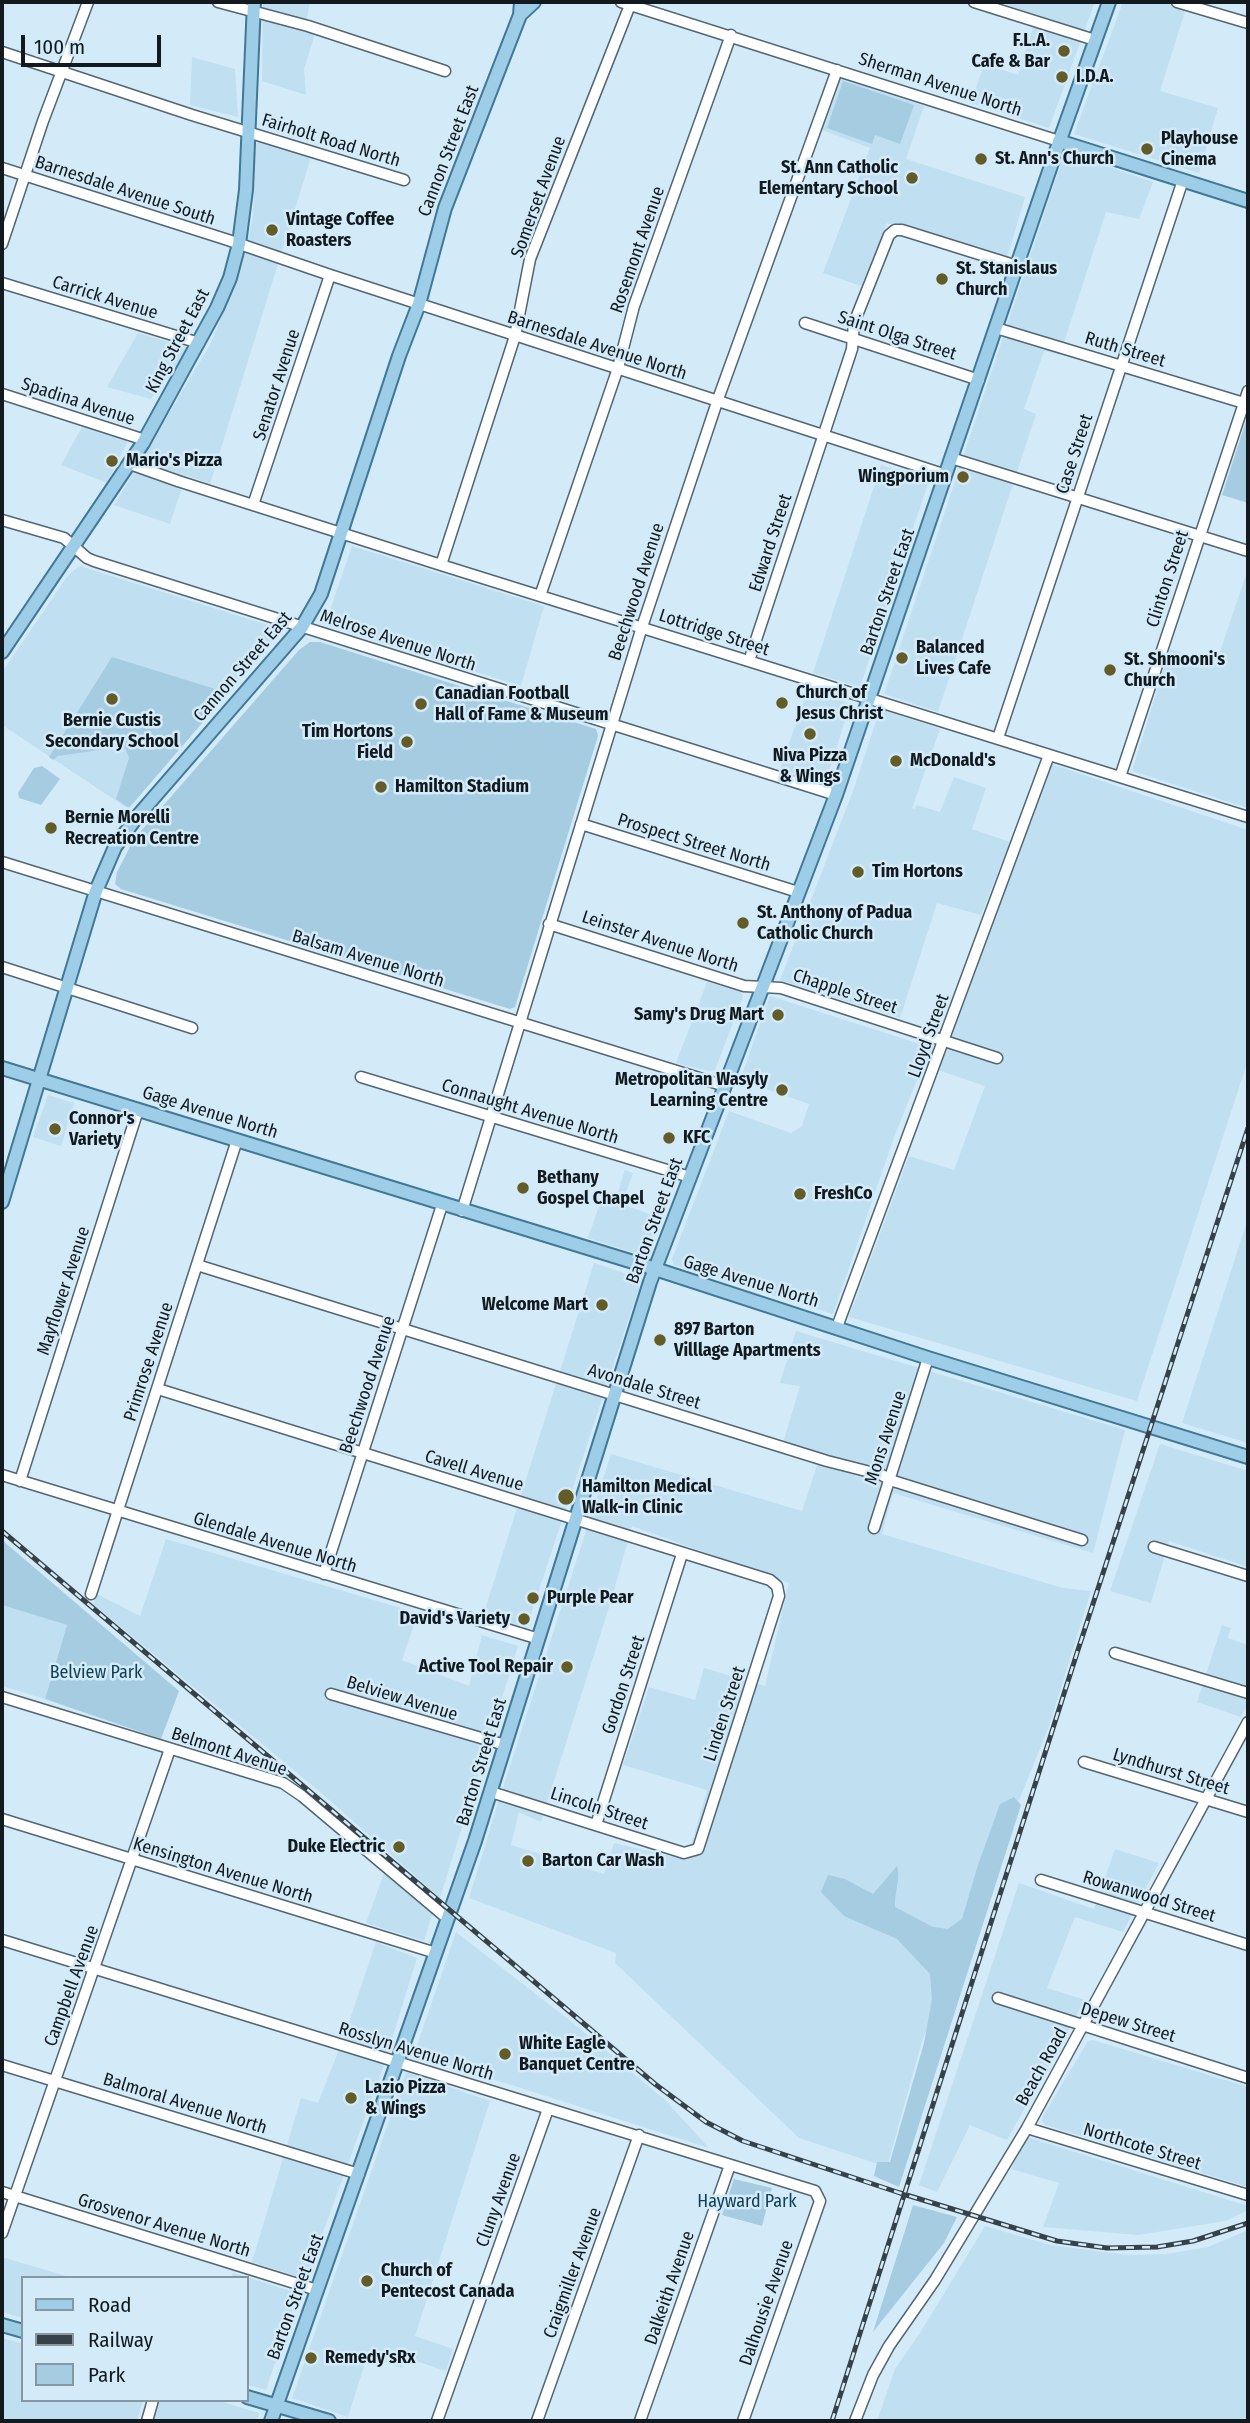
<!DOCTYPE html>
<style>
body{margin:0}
#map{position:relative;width:1250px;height:2423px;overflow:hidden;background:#d3ebf9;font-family:"Fira Sans Condensed",sans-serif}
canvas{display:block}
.frame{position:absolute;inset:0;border:4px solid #121a1f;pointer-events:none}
.legend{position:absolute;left:21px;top:2276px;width:228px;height:126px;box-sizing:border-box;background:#d3ebf9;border:2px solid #8697a2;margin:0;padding:9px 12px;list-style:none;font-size:21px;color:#121a1f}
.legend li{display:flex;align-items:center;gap:14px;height:35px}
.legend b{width:35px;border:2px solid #8697a2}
.scale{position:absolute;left:21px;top:35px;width:140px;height:32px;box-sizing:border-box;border:4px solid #121a1f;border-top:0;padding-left:9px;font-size:21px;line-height:24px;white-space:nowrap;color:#121a1f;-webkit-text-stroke:5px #d3ebf9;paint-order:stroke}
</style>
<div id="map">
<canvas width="1250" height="2423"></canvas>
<div class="frame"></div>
<ul class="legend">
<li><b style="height:9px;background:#9dcde7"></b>Road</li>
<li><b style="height:9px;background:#364148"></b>Railway</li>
<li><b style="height:19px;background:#a6cce2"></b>Park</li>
</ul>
<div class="scale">100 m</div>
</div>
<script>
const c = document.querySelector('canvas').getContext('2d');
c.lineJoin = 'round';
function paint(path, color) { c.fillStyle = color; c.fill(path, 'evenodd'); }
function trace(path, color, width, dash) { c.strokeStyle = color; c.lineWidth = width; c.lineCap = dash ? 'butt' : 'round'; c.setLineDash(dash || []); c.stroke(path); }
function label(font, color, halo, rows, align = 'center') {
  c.font = font + ' "Fira Sans Condensed",sans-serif'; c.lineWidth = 5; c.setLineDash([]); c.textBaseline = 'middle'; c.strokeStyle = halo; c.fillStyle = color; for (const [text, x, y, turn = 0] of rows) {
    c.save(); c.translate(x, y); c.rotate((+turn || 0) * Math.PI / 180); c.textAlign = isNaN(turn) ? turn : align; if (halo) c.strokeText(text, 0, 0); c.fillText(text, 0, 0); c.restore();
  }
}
const built = new Path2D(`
 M263,2H310L307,18L314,37L304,69L306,95L262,81Z
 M1004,2H1095L1049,128L971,103L984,64L1018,75L1037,15L1003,4Z
 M1123,2H1188L1160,91L1218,108L1199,173L1074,134Z
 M192,57L235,69L238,117L190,105Z
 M840,78L924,106L906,159L1025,197L1007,258L887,223L861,286L823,273L870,148L822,130Z
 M258,140L311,157L210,484L186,475L170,524L114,505L210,345L241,269L253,217L255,147Z
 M1072,154L1153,182L1139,219L1106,212L1060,355L1044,351L1024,409L1036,414L938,712L884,694L1062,160Z
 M138,333L189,348L151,399L107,387Z
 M83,425L128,441L107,483L61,465Z
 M881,465L929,481L860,687L813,673Z
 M352,546L544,606L521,686L329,626L326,622Z
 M80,566L271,626L274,630L273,640L127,808L2,725V672L69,574Z
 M1248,569V808L1132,771L1170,649L1216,663Z
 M808,689L850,704L826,782L780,769Z
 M880,709L940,729L912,808L915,809L917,805L940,812L954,777L986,788L972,829L1010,842L981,915L937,903L900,1018L780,980L853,791Z
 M1051,764L1248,830V1060L1137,1401L849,1317L909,1156L954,1170L985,1086L923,1065L895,1135L833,1314L674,1265L672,1259L729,1111L791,1133L802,1126L809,1104L740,1080L770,996L945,1052Z
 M707,982L741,992L743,997L715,1070L709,1071L676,1063Z
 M48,1095L74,1103L61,1146L33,1137Z
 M625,1170L633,1173L622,1204L660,1218L644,1256L588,1238L600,1203L613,1207Z
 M1248,1218V1443L1182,1423Z
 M594,1263L642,1279L526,1629L483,1616Z
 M796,1331L1125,1430L1093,1553L893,1493L882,1534L1063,1588L1091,1591L1049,1726L922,2041L887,2167L799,2138L615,1963L616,1953L469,1898L497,1806L611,1454L802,1511L821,1453L783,1443L800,1386L780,1383ZM632,1526L789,1583L765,1686L704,1668L695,1700L649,1687L623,1765L707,1790L687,1860L614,1843L604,1874L511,1845L519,1812L541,1822L611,1601Z
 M1160,1444L1248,1471V1567L1169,1541L1151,1603L1110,1591Z
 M166,1539L418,1613L402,1660L469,1686L482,1635L518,1646L440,1898L319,1791L93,1604L97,1594L140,1616Z
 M2,1605L67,1625L45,1699L2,1686Z
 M1222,1625L1231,1628L1228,1638L1248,1645V1703L1241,1717L1197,1702Z
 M1115,1849L1159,1863L1123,1932L1075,1917L1047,1988L1085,2000L1007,2140L970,2125L937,2192L919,2185L1019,1883L1094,1909Z
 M384,1873L433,1912L424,1941L366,1923Z
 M456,1932L573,2023L666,2101L709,2148L414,2054Z
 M376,1942L417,1958L383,2068L306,2279L252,2262L301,2098L318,2103L344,2037Z
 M1093,2040L1248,2087V2187L1045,2125L1042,2121L1043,2116L1088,2041Z
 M406,2072L490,2101L415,2336L453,2349L446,2371L406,2358L402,2368L367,2357L348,2417L292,2398Z
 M1027,2137L1248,2206V2210L1226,2221L1138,2235L1043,2227L1059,2183L1011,2169Z
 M985,2226L1050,2245L1129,2255L1166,2254L1208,2247L1248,2230V2421H877L895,2369L920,2333Z
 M2,2257L73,2278H23V2318L2,2312Z
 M233,2273L298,2293L266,2390L247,2385V2278H231Z
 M2,2338L23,2344V2400H143L137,2421H2Z
 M160,2400H216L259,2413L257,2421H153Z`);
const green = new Path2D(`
 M843,81L914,105L900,144L875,135L872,144L827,128Z
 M1248,415V503L1222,495Z
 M310,642H320L596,729L598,736L515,1007L510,1009L121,889L115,884L117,872L134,839L299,650Z
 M112,657L228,693L129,808L116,799L129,758L126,749L120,747L58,756L53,760L49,757Z
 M42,766L60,779L41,805L19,798L18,793L34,768Z
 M2,1540L179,1691L161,1739L45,1699L67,1625L2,1605Z
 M1014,1797L1021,1805L899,2187L874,2176L877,2162H890L924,2043L932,1999L930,1974L897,1939L844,1916L821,1892L828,1875L845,1879L873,1894L897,1866C901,1877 894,1894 895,1907L933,1927L948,1929L962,1919L978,1865L1000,1804Z
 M734,2179L772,2188L762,2226L722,2215Z
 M913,2205L957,2217L944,2243L873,2332Z`);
const minor = new Path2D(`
 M218,2L308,26L445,71
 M621,2L1059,141
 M974,2L1095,40
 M1177,2L1248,23
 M2,52L192,115L404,180
 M2,168L228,240L330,275L946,475
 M2,244L43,121L88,2
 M2,283L199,343
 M805,323L979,380
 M996,328L1244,403
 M2,394L145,440
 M951,458L1248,551
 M130,464L178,481L441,565L1248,817
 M253,505L330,275
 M2,520L64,538L87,558L94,561L836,795
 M441,565L515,336L530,259L630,5
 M540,596L618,368L634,306L731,35
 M749,661L852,349L854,323L889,235L895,230H902L1017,266
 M998,738L1183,180
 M1120,777L1248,391
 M581,824L798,892
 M2,862L725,1086
 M549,924L744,986L781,988L997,1058
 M2,967L192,1028
 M361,1077L690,1177
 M462,1211L642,627L717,402L837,70
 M197,1265L827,1461L882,1475L890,1480L1082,1540
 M837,1327L1049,755
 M158,1389L770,1580L777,1586L779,1596L698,1849L684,1853L491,1792
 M2,1475L539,1639
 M20,1481L138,1110
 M874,1528L928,1358
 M1154,1547L1248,1576
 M324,1574L442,1205
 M91,1594L237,1140
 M1115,1653L1248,1693
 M331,1694L505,1745
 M2,1697L283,1783L302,1796L448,1919
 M1084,1762L1248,1812
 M2,1819L436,1953
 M596,1825L682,1554
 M1041,1880L1248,1945
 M2,1940L815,2191L820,2201L743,2421
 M998,1998L1248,2078
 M2,2065L359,2174
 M1027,2128L1248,2195
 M2,2192L317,2290
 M2,2233L170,1749
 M147,2421L153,2400
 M437,2421L548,2109
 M537,2421L639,2135
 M640,2421L730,2165
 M855,2421L873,2375L889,2346L935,2280L1027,2128L1248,1722`);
const major = new Path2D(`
 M520,15L534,2
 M1059,141L1248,201
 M2,652L143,443L217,308L230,278L239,244L246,190L254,2
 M2,1068L643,1265L928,1358L1248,1457
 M2,1202L96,891L115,847L136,818L302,627L321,594L399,356L419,304L445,208L520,15L521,2
 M2,2325L23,2331
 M247,2397L329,2421
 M271,2421L475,1841L650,1282L836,795L1056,151L1109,2`);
const rail = new Path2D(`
 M2,1531L655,2084L706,2122L743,2141L900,2193L1057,2241L1107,2248L1157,2247L1193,2241L1248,2223
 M832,2421L1077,1653L1248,1128`);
const markers = [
 [1064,51,7,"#635c28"],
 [1062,77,7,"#635c28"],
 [1147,149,7,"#635c28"],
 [981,159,7,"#635c28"],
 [912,178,7,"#635c28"],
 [272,230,7,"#635c28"],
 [942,279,7,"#635c28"],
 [112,461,7,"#635c28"],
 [963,477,7,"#635c28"],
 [902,658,7,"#635c28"],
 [1110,670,7,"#635c28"],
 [112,699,7,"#635c28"],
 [782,703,7,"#635c28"],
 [421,704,7,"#635c28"],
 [810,734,7,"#635c28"],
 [407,742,7,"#635c28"],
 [896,761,7,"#635c28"],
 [381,787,7,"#635c28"],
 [51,828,7,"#635c28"],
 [858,872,7,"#635c28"],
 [743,923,7,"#635c28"],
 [778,1015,7,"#635c28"],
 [782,1090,7,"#635c28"],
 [55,1129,7,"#635c28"],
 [669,1138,7,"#635c28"],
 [523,1188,7,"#635c28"],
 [800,1194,7,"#635c28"],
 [602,1305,7,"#635c28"],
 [660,1340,7,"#635c28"],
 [566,1497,9,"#635c28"],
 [533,1598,7,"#635c28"],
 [524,1619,7,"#635c28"],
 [567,1667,7,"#635c28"],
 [399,1847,7,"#635c28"],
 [528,1861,7,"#635c28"],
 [505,2054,7,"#635c28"],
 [351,2098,7,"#635c28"],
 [367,2281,7,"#635c28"],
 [311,2358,7,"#635c28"]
];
const poiNames = [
 ["F.L.A.",1050,41,"right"],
 ["Cafe & Bar",1050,62,"right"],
 ["I.D.A.",1076,77],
 ["Playhouse",1161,139],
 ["Cinema",1161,160],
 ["St. Ann's Church",995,159],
 ["St. Ann Catholic",898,168,"right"],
 ["Elementary School",898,189,"right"],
 ["Vintage Coffee",286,220],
 ["Roasters",286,241],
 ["St. Stanislaus",956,269],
 ["Church",956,290],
 ["Mario's Pizza",126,461],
 ["Wingporium",949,477,"right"],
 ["Balanced",916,648],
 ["Lives Cafe",916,669],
 ["St. Shmooni's",1124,660],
 ["Church",1124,681],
 ["Church of",796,693],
 ["Jesus Christ",796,714],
 ["Canadian Football",435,694],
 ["Hall of Fame & Museum",435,715],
 ["Bernie Custis",112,721,"center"],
 ["Secondary School",112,742,"center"],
 ["Tim Hortons",393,732,"right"],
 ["Field",393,753,"right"],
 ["Niva Pizza",810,756,"center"],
 ["& Wings",810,777,"center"],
 ["McDonald's",910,761],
 ["Hamilton Stadium",395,787],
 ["Bernie Morelli",65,818],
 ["Recreation Centre",65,839],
 ["Tim Hortons",872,872],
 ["St. Anthony of Padua",757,913],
 ["Catholic Church",757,934],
 ["Samy's Drug Mart",764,1015,"right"],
 ["Metropolitan Wasyly",768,1080,"right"],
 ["Learning Centre",768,1101,"right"],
 ["Connor's",69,1119],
 ["Variety",69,1140],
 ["KFC",683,1138],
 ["Bethany",537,1178],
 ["Gospel Chapel",537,1199],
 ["FreshCo",814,1194],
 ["Welcome Mart",588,1305,"right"],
 ["897 Barton",674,1330],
 ["Villlage Apartments",674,1351],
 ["Hamilton Medical",582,1487],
 ["Walk-in Clinic",582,1508],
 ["Purple Pear",547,1598],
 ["David's Variety",510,1619,"right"],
 ["Active Tool Repair",553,1667,"right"],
 ["Duke Electric",385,1847,"right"],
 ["Barton Car Wash",542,1861],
 ["White Eagle",519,2044],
 ["Banquet Centre",519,2065],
 ["Lazio Pizza",365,2088],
 ["& Wings",365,2109],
 ["Church of",381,2271],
 ["Pentecost Canada",381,2292],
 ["Remedy'sRx",325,2358]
];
const streetNames = [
 ["Sherman Avenue North",940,85,18],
 ["Fairholt Road North",331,141,17],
 ["Cannon Street East",449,151,-69],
 ["Barnesdale Avenue South",125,191,18],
 ["Somerset Avenue",539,197,-70],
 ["Rosemont Avenue",638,250,-71],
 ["Carrick Avenue",105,298,17],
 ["Saint Olga Street",897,336,18],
 ["King Street East",178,341,-62],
 ["Barnesdale Avenue North",597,346,18],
 ["Ruth Street",1125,350,17],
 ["Senator Avenue",277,385,-72],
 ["Spadina Avenue",78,402,18],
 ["Case Street",1075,454,-72],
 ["Edward Street",771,543,-72],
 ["Clinton Street",1168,579,-72],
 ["Beechwood Avenue",637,592,-72],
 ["Barton Street East",888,592,-71],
 ["Lottridge Street",714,633,18],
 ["Melrose Avenue North",398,641,18],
 ["Cannon Street East",243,667,-49],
 ["Prospect Street North",694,843,17],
 ["Leinster Avenue North",660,942,18],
 ["Balsam Avenue North",368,959,17],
 ["Chapple Street",845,992,18],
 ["Lloyd Street",929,1036,-70],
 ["Connaught Avenue North",530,1112,17],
 ["Gage Avenue North",210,1113,17],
 ["Barton Street East",655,1221,-70],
 ["Gage Avenue North",751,1282,17],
 ["Mayflower Avenue",64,1291,-72],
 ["Primrose Avenue",149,1362,-72],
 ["Beechwood Avenue",368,1385,-72],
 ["Avondale Street",644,1387,17],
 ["Mons Avenue",886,1438,-72],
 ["Cavell Avenue",474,1471,17],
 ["Glendale Avenue North",275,1543,17],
 ["Gordon Street",624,1685,-72],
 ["Belview Avenue",402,1699,17],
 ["Linden Street",725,1714,-72],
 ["Belmont Avenue",229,1752,18],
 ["Barton Street East",482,1762,-73],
 ["Lyndhurst Street",1171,1772,17],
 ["Lincoln Street",599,1809,18],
 ["Kensington Avenue North",223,1871,17],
 ["Rowanwood Street",1149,1897,17],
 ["Campbell Avenue",72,1986,-70],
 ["Depew Street",1128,2023,17],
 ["Rosslyn Avenue North",416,2052,17],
 ["Beach Road",1042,2067,-61],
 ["Balmoral Avenue North",185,2104,17],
 ["Northcote Street",1142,2147,17],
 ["Cluny Avenue",499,2200,-70],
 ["Grosvenor Avenue North",164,2226,17],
 ["Craigmiller Avenue",573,2273,-70],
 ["Dalkeith Avenue",670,2288,-71],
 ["Barton Street East",296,2297,-70],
 ["Dalhousie Avenue",767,2303,-71]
];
const parkNames = [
 ["Belview Park",96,1673],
 ["Hayward Park",747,2202]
];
paint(built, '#c0dff1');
paint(green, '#a6cce2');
trace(minor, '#516572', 13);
trace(major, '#427897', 16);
trace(minor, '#fff', 10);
trace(major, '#9dcde7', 12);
trace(rail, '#364148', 5);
trace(rail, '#d3ebf9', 2.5, [8]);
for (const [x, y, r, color] of markers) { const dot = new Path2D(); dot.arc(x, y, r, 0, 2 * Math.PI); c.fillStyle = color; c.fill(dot); trace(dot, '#d3ebf9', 2.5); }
label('bold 18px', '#121a1f', '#d3ebf9', poiNames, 'left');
label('18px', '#121a1f', '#d3ebf9', streetNames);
label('18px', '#114057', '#d3ebf9', parkNames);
</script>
